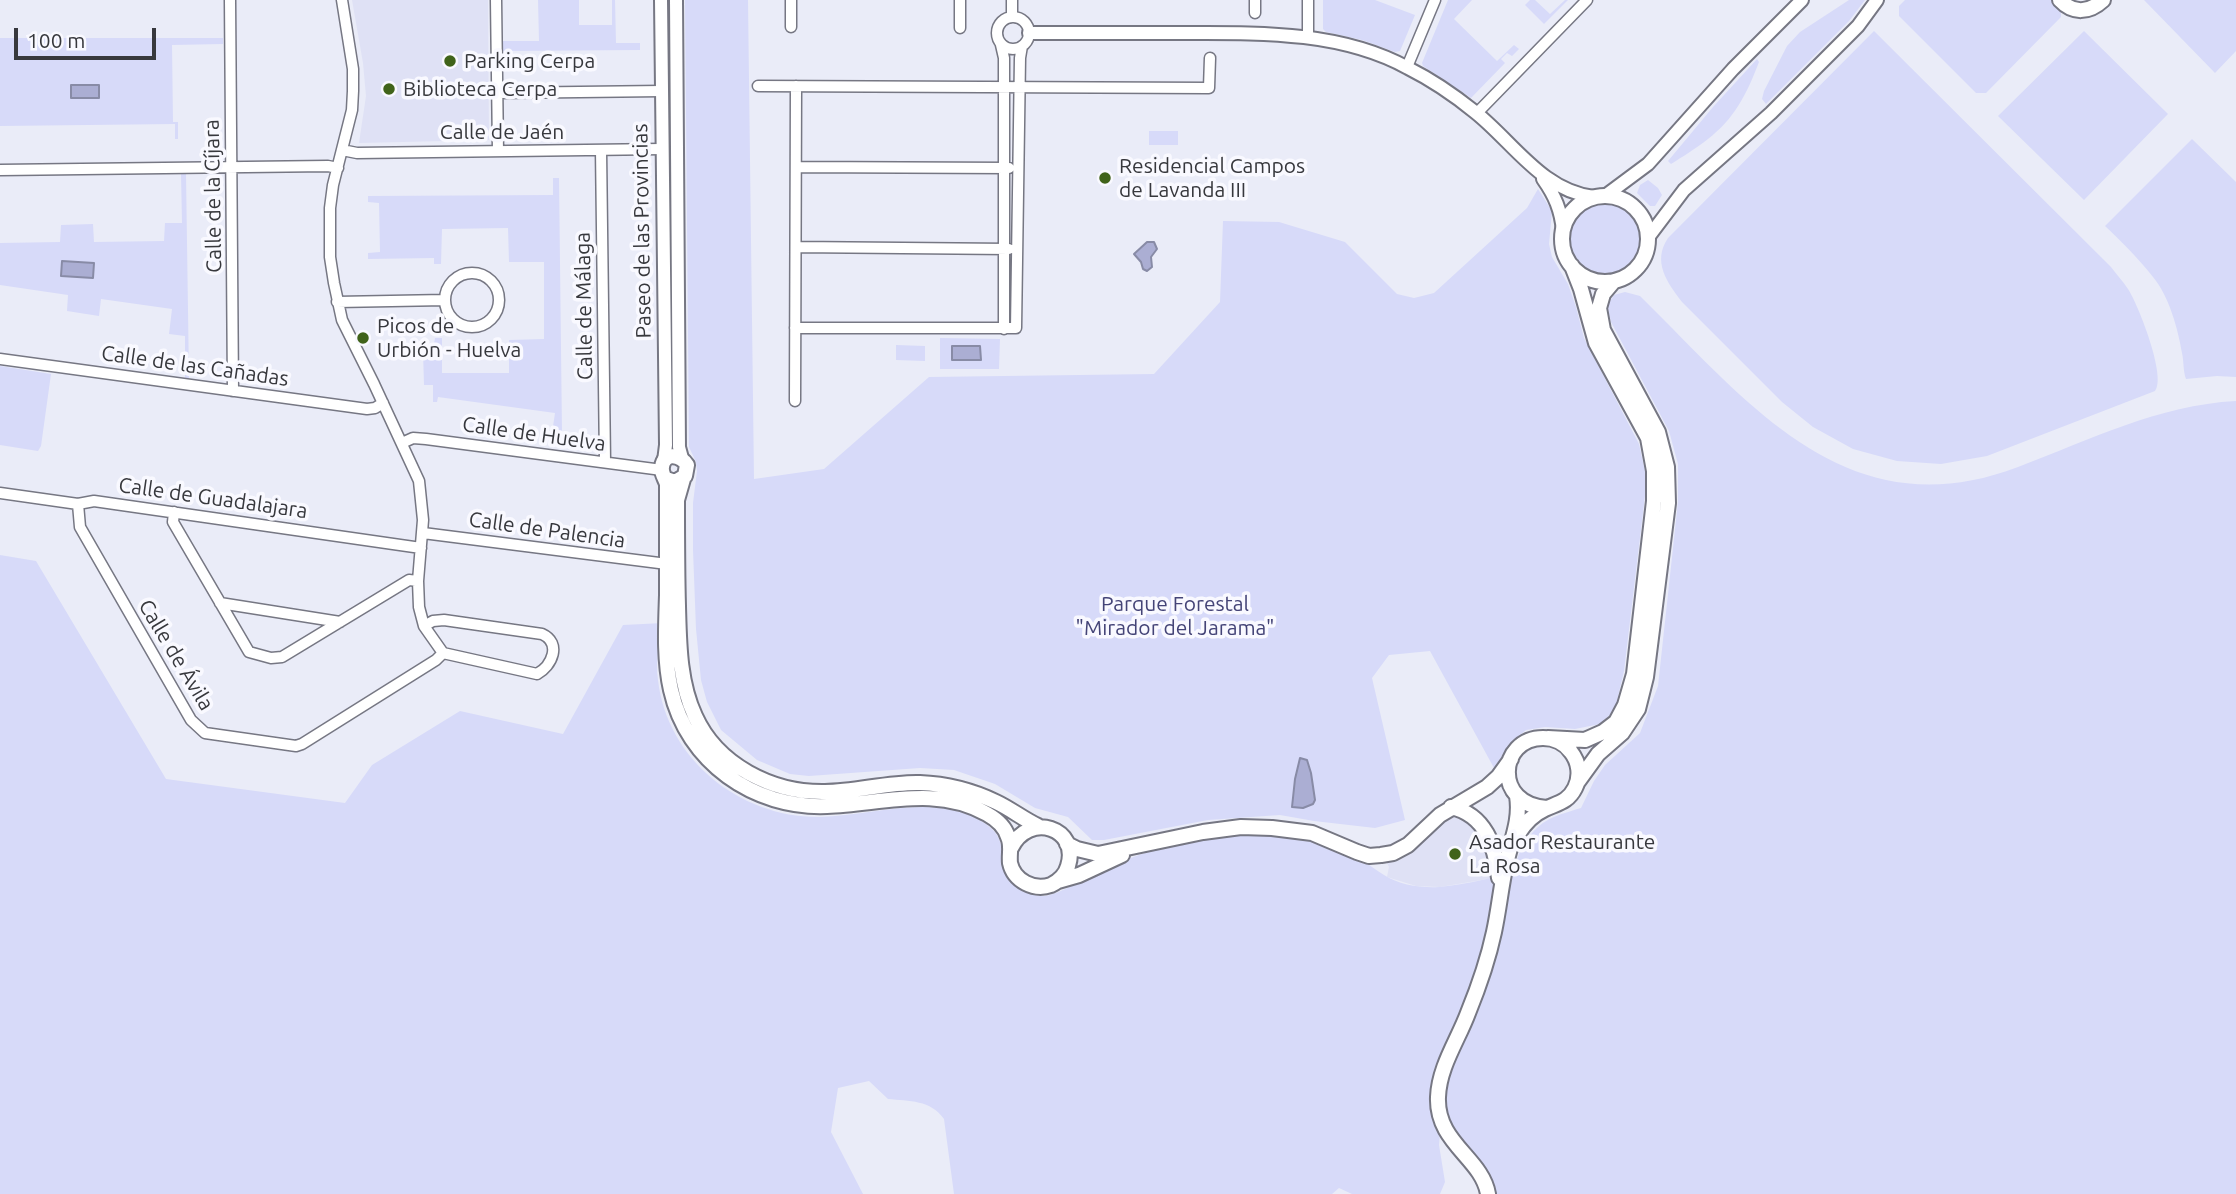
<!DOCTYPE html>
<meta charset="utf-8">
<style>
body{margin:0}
#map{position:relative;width:2236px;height:1194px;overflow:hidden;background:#eaecf8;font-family:Ubuntu,sans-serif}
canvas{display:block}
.scale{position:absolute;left:14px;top:28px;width:142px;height:32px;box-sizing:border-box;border:4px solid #37383d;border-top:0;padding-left:9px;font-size:21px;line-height:24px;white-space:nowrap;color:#37383d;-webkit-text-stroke:5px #f9f9ff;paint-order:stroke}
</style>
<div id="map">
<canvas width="2236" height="1194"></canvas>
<div class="scale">100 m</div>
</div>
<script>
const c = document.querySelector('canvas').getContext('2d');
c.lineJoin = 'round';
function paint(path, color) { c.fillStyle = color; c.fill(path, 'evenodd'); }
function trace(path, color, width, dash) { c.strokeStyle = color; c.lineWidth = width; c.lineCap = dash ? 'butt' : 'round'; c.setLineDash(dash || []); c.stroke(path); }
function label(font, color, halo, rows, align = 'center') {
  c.font = font + ' Ubuntu,sans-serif'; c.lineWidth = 7; c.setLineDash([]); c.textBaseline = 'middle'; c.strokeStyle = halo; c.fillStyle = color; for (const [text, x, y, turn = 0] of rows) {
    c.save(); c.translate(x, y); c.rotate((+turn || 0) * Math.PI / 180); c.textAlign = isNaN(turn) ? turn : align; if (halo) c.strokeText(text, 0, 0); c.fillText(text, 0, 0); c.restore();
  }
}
const built = new Path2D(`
 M352,0H488L489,140L359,143L366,96L363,63Z
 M1451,814L1474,823L1483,836L1494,878L1440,887L1416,886L1387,877L1389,867L1386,861L1405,855L1418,845Z`);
const green = new Path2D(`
 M538,0H579V25H612V0H615L616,43H640V50L503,51V41H539Z
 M685,0H748L754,479L824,469L929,377L1154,374L1220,302L1223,221L1279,222L1345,242L1397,294L1414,298L1434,293L1527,208L1538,189L1552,211L1549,244L1552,257L1568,284L1576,307L1584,338L1639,444L1645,471V496L1624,671L1615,710L1600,724L1575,729L1545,727L1526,730L1513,741L1494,768L1430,651L1389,655L1372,678L1405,820L1375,828L1314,821L1280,815L1208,820L1104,840H1092L1068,817L1035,808L995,784L954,770L920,768L809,776L790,774L757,760L721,730L707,702L701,680L696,629L693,550V503L697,471L696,462L689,447Z
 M1323,0H1375L1415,15L1400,51L1395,52L1362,40L1326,32L1323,29Z
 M1448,0H1472L1454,19L1497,61L1514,45L1519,49L1512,56L1507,53L1501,59L1505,63L1471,98L1423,66L1422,63Z
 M1530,0H1535L1550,14L1565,0H1568L1544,24L1525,5Z
 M1849,0H1865L1849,21L1766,104L1762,99L1764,91L1787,46L1800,32Z
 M1905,0H2054L2061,7V17L1986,93H1976L1899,16V6Z
 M2144,0H2236V51L2215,73Z
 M1874,31L2111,267C2116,274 2123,281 2128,289C2138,304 2167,377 2155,391L1987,456L1941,464L1897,461L1853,449L1813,427L1782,402L1682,302C1667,282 1652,262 1668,238Z
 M2084,31L2168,114L2084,200L1998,116Z
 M0,38H223V44L172,45L173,122H178V139H175V124L0,126Z
 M1757,59L1759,62C1738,117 1722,133 1671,164L1668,161L1713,107Z
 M1149,131H1178V145H1149Z
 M2192,139L2236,182V377L2217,376L2186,379C2183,371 2184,362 2182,353C2178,329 2169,296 2153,277C2139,259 2122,242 2105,226Z
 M181,174H186L189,378H185V336L169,334L172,309L101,299L99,316L67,311L68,295L0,285V243L60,242L61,225L93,224L94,242L164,241L165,223H182Z
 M553,178H559L562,433H552L555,413L438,397L437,402H433V385H424L423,351L379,352V345L434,344L435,338H442V373H509V340L544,339V262H509L508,228L442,229L441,264H434V258L368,259V253L380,252L379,203L368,202V196L553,195Z
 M1648,180L1658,188L1662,195L1655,206H1650L1637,193L1640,185Z
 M1568 239a36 36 0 1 1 72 0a36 36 0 1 1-72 0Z
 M1625,292L1640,296C1749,403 1847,532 2018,467C2090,440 2158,405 2236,401V1194H1494C1495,1177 1462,1142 1451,1126L1440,1134L1439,1145L1445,1182L1440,1194H1352L1339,1188L1332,1194H954L944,1119C931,1100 909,1101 888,1099L869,1081L838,1088L831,1132L863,1194H0V555L36,561L166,779L345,803L372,765L460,711L563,734L623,625L663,623C660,641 655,661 658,680C667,760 741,818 820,817C867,816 917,798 964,813C975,817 991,825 997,835C1009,857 997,874 1023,891C1028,894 1038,896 1045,896C1061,894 1087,876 1103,869C1152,848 1205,833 1259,833C1295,833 1334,844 1365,862C1371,866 1377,871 1384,875C1399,885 1421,888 1439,887C1452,886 1504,878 1512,869C1516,865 1518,854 1522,848C1538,820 1551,817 1581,808L1594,781L1605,765L1640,733L1658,686L1678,502V464L1669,431L1611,322L1607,305L1614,295Z
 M940,338L1000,339L999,369H940Z
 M896,345L925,346V361L896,360Z
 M0,366L51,374L41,446L38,451L0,445Z`);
const water = new Path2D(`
 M71,85H99V98H71Z
 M1147,242H1154L1157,249L1151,257L1152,267L1147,271L1143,269L1141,262L1134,254Z
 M62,261L94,263L93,278L61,276Z
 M952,346H980L981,360H952Z
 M1300,758L1307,760L1311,773L1315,800L1313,804L1303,808L1292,807L1295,779Z`);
const minor = new Path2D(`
 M230,0L233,391
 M342,0L353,69V91L352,110L333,185L330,208V257L334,283L342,320L374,384L419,481L423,520L418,581L419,607L424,626L443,653
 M496,0L498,151
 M791,0V27
 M960,0V28
 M1255,13V0
 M1012,16V0
 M997 33a16 16 0 1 1 32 0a16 16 0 1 1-32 0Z
 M1308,38V0
 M1001,45L1004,58V329
 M1407,67L1435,0
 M758,86L1209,88L1210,58
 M497,93L662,91
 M1477,113L1587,0
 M342,150L357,153L662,149
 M601,150L605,462
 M796,167L1009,168
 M0,170L328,166L338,168
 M796,247L1009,249
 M445 300a27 27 0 1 1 54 0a27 27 0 1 1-54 0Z
 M337,302L445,300
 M795,328H1016L1020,58L1022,46
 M0,359L367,409L375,408L383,403
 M795,401L796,86
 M402,443L413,438L426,439L662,470
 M0,493L78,504L94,501L421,548
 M78,504L80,527L191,720L205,733L296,746L302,744L436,660L443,653
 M174,512L173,522L249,652L271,658L282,657L409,580L418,581
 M423,533L667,564
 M220,603L340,622
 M424,626L433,621L444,620L542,634C562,643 552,666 537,674L443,653`);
const tertiary = new Path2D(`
 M661,0L666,445L664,461
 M676,0L679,447L682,458
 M1029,33C1079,33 1129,33 1179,33C1255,33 1339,30 1408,68C1432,80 1454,95 1475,112C1513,142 1542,191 1594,197
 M1543,179C1555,196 1561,210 1563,231
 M1605,196L1648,164L1733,69L1802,0
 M1647,239L1684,190L1771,113L1858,26L1877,0`);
const secondary = new Path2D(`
 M2060,0C2073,14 2089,13 2103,0
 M1562 239a43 43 0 1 1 86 0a43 43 0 1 1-86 0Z
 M666,479L675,482L685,476L687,465C681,455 664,451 662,467C661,473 665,478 667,484C667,521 667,558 667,595C666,626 664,659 671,690C687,762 754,809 827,806C882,804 936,785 987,814C996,819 1005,827 1008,837C1012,845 1009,854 1010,863C1014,881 1034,891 1051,885C1059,881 1066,874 1068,866C1080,828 1029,811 1011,848
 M683,479L677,500C677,535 677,571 678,606C679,642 679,682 695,716C717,765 772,793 825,792C856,792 888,782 920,783C946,784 973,791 996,802C1011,809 1023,819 1038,826
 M1548,738L1585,740L1603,732L1616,722L1625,705L1634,674L1654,501V471L1648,438L1596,343L1581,289L1572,266
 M1577,783L1598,754L1622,733L1638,709L1646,677L1668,503L1667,467L1658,432L1603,330L1599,308L1603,294L1614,281
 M1451,807C1486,815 1495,846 1499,878
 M1518,834C1525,823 1534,814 1545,809C1558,803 1568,802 1575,788C1581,776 1579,762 1571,752C1565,743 1554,738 1543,738C1498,738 1493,805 1547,808
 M1067,844L1077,849L1098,854L1203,832L1241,827L1272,828L1312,833L1357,852L1369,856L1381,855L1393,853L1408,845L1440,815L1487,787L1498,777L1511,759
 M1058,881L1079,875L1122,855
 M1488,1194C1482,1158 1436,1143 1438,1097C1439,1067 1458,1040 1468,1013C1479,986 1488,960 1494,932C1499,909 1501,886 1506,864C1511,841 1521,820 1517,796`);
const markers = [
 [450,61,7,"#40631a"],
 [389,89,7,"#40631a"],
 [1105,178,7,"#40631a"],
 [363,338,7,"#40631a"],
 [1455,854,7,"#40631a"]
];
const poiNames = [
 ["Parking Cerpa",464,61],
 ["Biblioteca Cerpa",403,89],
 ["Residencial Campos",1119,166],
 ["de Lavanda III",1119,190],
 ["Picos de",377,326],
 ["Urbión - Huelva",377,350],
 ["Asador Restaurante",1469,842],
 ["La Rosa",1469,866]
];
const streetNames = [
 ["Calle de Jaén",502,132],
 ["Calle de la Cíjara",213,196,-91],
 ["Paseo de las Provincias",642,231,-91],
 ["Calle de Málaga",584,306,-91],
 ["Calle de las Cañadas",195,366,8],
 ["Calle de Huelva",534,434,8],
 ["Calle de Guadalajara",213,498,8],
 ["Calle de Palencia",547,530,8],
 ["Calle de Ávila",176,655,59]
];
const parkNames = [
 ["Parque Forestal",1175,604],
 ["\"Mirador del Jarama\"",1175,628]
];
paint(built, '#dfe1f5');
paint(green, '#d7daf9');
paint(water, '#abaed3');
trace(water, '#888ba6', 2);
trace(minor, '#767783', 13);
trace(tertiary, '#767783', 16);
trace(secondary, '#767783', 18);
trace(minor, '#fff', 10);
trace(tertiary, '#fff', 12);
trace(secondary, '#fff', 14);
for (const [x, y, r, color] of markers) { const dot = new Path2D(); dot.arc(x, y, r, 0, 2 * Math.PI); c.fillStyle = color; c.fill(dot); trace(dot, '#f9f9ff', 2.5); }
label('21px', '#37383d', '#f9f9ff', poiNames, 'left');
label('21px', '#37383d', '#f9f9ff', streetNames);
label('21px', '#447', '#f9f9ff', parkNames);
</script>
